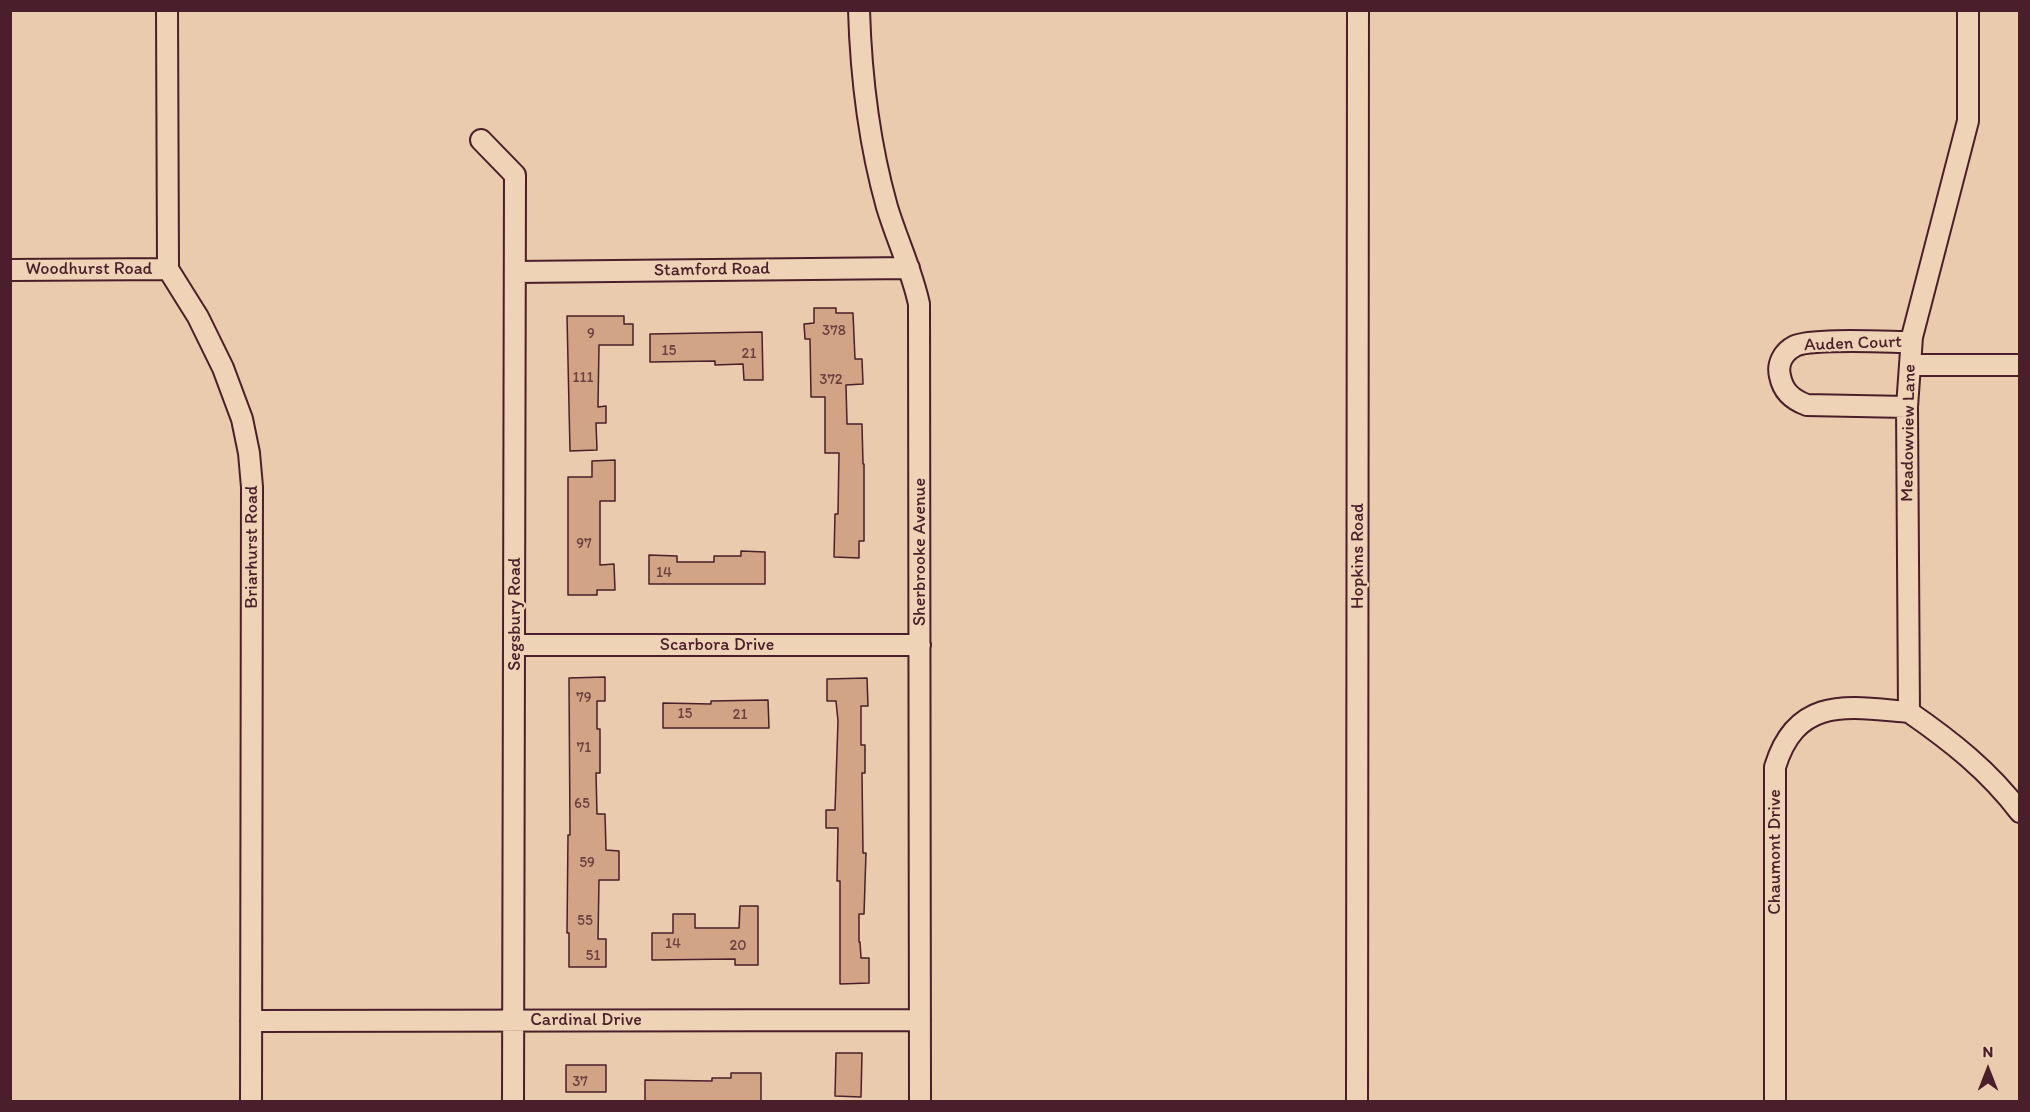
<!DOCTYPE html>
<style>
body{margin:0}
#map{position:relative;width:2030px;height:1112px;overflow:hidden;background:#ebcbad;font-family:Itim,sans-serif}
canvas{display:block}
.frame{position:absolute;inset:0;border:12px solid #4a1f2b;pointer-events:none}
.north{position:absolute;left:1958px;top:1040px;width:60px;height:60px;-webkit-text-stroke:4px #efd3b6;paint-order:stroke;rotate:0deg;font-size:16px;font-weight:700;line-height:24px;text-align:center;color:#4a1f2b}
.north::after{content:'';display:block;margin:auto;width:21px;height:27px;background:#4a1f2b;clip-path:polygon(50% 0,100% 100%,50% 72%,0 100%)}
</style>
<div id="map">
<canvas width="2030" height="1112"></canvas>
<div class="frame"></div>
<div class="north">N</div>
</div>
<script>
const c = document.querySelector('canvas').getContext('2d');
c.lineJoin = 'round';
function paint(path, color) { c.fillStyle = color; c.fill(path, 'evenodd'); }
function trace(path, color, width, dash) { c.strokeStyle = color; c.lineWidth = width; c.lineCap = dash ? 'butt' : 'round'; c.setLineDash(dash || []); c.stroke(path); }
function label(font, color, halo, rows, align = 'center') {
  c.font = font + ' Itim,sans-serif'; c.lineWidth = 4.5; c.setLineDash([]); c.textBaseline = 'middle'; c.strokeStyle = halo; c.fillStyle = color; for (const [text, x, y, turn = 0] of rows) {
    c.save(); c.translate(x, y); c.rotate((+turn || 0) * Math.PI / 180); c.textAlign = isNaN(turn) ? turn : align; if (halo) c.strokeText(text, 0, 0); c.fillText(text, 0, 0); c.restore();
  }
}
const building = new Path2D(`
 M814,308H836V313H853L855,359H862L863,384L846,385L847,424H862L863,464H864V541H859V558L834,557L835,514H838L839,453H825V397H811L810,339H805L804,324L814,323Z
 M567,316H624V324H633V345H599L598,407L606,406V423H596L597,450L570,451Z
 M762,332L763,380H744L743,364L715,365V361L650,362V334Z
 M615,460V501H600V565L614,564L615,590H597V595H568V477H592V461Z
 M741,551L765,552V584H649V555L677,556V562H714V556H741Z
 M605,677V701H597V729H600V773H596L597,814H605L606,850L619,851V880H599L598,939H606V967H569V933H567L568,835H570L569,678Z
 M867,678L868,706H861V745H865V773H862L863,853H866L864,914H859V942H860L861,958H869V983L840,984V881H837L838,828H826V810H835L838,721L836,701H827V679Z
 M768,700L769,728H663V703L711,704V701Z
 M740,906H758V965H735V959L652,960V933H673V914H695V928H739Z
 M836,1053H862L861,1097L835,1096Z
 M566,1065H606V1092H566Z
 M731,1073H761V1101H645V1080L712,1081V1078H731Z`);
const minor = new Path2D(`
 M167,10L168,269L198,317L223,368L242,419L249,453L252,487L251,1102
 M859,10C861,77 869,143 887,207C897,240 912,271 919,304L920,1102
 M481,140L515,175L513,1102
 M10,270L168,269
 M516,272L909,268
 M1910,365H2020
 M1907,407L1807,405C1793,400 1783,392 1780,376C1777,364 1783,352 1795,346C1812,338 1889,342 1911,342
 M515,645H920
 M1909,712L1907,407L1912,337L1968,121V10
 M1909,712C1951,741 1989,771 2020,812
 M251,1021L920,1020
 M1357,1102L1358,10
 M1775,1102V767C1797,695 1849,707 1909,712`);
const numberNames = [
 ["378",834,331],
 ["9",591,334],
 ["15",669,351],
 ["21",749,354],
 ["111",583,378],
 ["372",831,380],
 ["97",584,544],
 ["14",664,573],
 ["79",584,698],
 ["15",685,714],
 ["21",740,715],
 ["71",584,748],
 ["65",582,804],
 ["59",587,863],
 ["55",585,921],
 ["14",673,944],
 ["20",738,946],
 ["51",593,956],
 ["37",580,1082]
];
const streetNames = [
 ["Woodhurst Road",89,269],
 ["Stamford Road",712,270,-1],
 ["Auden Court",1853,344,-2],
 ["Meadowview Lane",1909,433,-89],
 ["Briarhurst Road",252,547,-90],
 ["Sherbrooke Avenue",920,552,-90],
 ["Hopkins Road",1358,556,-90],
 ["Segsbury Road",515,614,-90],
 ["Scarbora Drive",717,645],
 ["Chaumont Drive",1775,852,-90],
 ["Cardinal Drive",586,1020]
];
paint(building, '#d0a484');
trace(building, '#4a1f2b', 1.5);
trace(minor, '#4a1f2b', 24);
trace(minor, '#efd3b6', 20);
label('15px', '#6c4041', null, numberNames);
label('18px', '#4a1f2b', '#efd3b6', streetNames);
</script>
